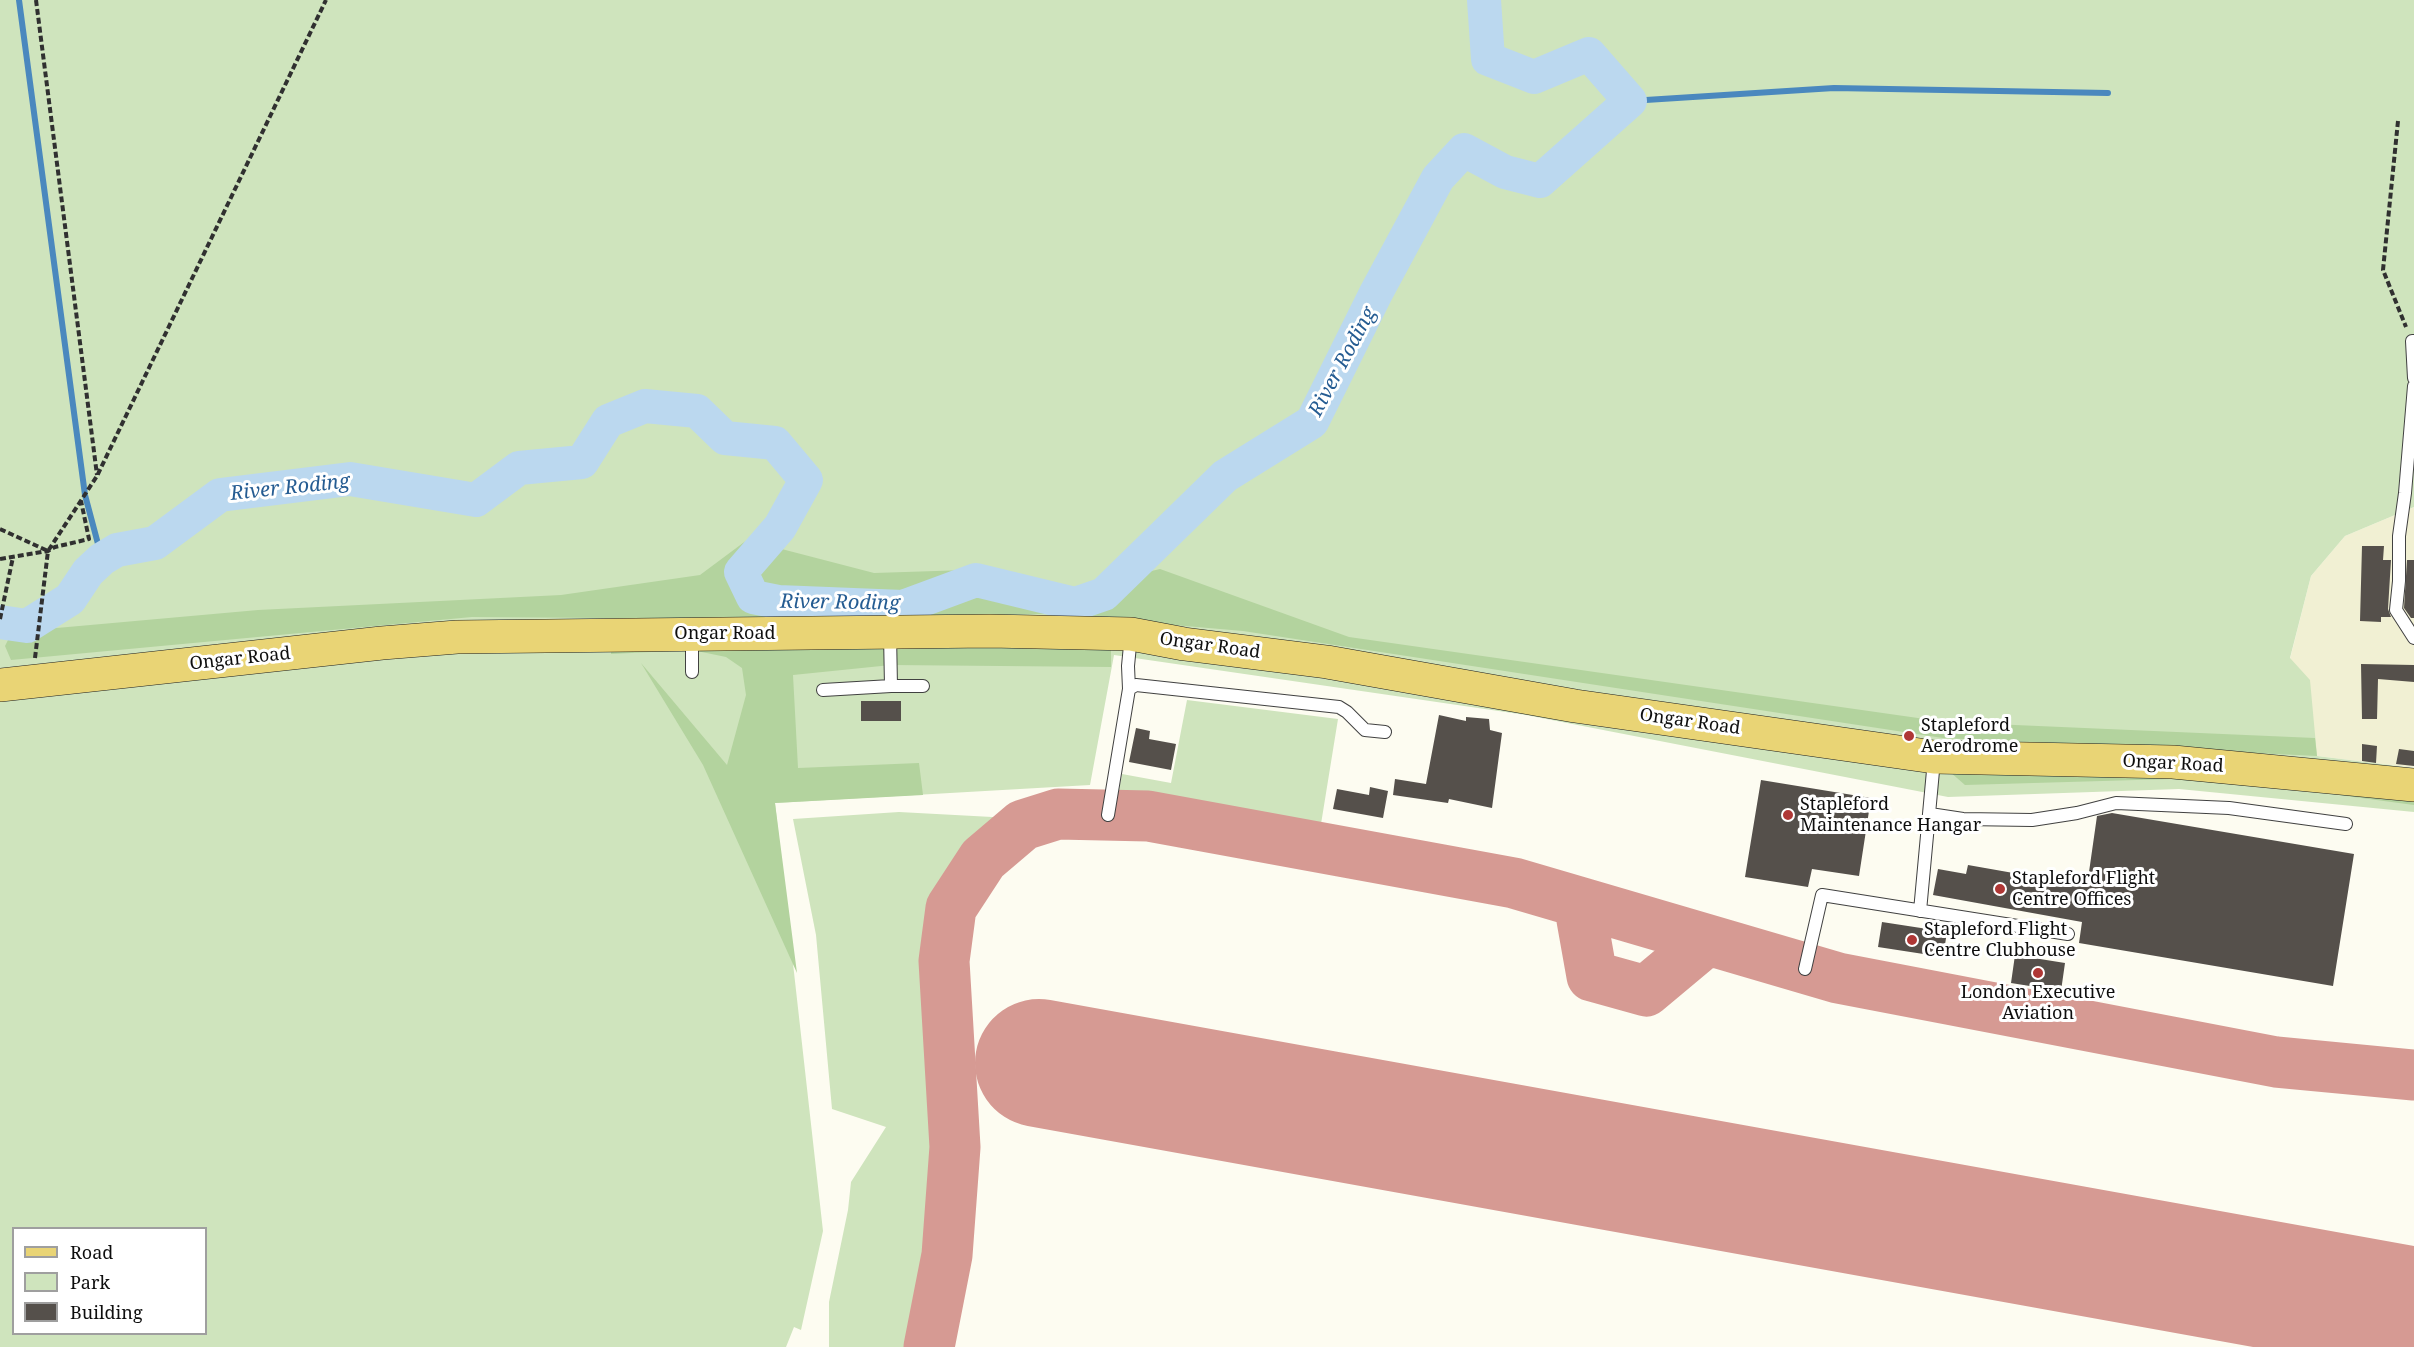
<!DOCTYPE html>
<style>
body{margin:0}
#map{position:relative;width:2414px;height:1347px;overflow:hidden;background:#fdfcf1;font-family:"Noto Serif",serif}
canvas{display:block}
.legend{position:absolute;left:12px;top:1227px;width:195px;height:108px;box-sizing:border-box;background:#fff;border:2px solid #9f9f9f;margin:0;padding:8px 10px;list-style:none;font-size:18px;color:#0e0e0e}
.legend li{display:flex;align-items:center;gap:12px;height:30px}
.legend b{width:30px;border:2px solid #9f9f9f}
</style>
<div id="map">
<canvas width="2414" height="1347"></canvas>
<ul class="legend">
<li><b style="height:8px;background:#e9d475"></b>Road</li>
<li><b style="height:16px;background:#cfe4bd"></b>Park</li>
<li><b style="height:16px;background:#55504b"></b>Building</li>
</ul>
</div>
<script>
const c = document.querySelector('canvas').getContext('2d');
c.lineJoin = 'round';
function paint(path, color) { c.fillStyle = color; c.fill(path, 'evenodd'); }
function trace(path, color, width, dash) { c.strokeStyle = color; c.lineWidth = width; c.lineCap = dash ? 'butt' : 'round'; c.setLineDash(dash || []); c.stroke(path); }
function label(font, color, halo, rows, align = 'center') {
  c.font = font + ' "Noto Serif",serif'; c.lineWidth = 6; c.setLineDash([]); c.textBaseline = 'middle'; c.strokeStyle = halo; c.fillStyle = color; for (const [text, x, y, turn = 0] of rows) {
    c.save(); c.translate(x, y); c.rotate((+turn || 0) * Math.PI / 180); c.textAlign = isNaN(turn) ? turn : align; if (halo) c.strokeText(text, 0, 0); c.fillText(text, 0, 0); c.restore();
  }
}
const farmland = new Path2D(`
 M2414,507V768L2317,756L2290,659L2311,576L2345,536Z`);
const green = new Path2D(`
 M0,0H2414V507L2345,536L2311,576L2290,658L2310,680L2317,756L2414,768V812L2179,789L1948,797L1526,715L1114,655L1090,785L775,803L823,1231L801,1330L794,1327L786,1347H0ZM14,1228H206V1334H14Z
 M1187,700L1338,719L1321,824L1119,790L1122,774L1171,783Z
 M899,812L1011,818L962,854L935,900L926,1047L936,1129L937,1205L916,1347H829V1302L848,1210L851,1182L886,1127L832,1109L816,935L793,819Z`);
const forest = new Path2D(`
 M747,540L874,573L998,569L1072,590L1160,569L1349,637L1946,722L2315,738L2317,756L1943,738L1243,631L1047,614L754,619L472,617L11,660L5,646L12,632L258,610L561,595L700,575Z
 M840,641L1111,649V667L891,665L793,675L798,768L919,763L923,795L775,803L797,973L703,765L641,663L727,765L746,695L742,668L726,657L692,650L611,654V645Z
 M2148,769L2414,795V805L2316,792L2171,779L1965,785L1949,771Z`);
const stream = new Path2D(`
 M19,0L85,495L102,559
 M1630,101L1834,88L2108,93`);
const river = new Path2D(`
 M0,622L27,626L70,599L88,572L102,559L117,550L155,543L220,495L350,479L476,500L519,468L582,462L608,421L645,406L697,411L725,438L775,443L806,480L780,527L741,572L753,597L778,602L903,607L976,580L1075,604L1104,594L1225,476L1312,422L1376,293L1438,178L1464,150L1505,172L1540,181L1630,101L1589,54L1534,77L1488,59L1484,0`);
const taxiway = new Path2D(`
 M1579,903L1592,976L1646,991L1707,940
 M929,1347L947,1255L955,1147L944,961L951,908L983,859L1023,825L1058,814L1148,816L1514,883L1838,978L2276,1062L2414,1075`);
const runway = new Path2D(`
 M1039,1063L2414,1311`);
const building = new Path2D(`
 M2362,546H2384L2383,560H2391L2388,609L2391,617H2381V622L2360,621Z
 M2407,560H2414V618H2411L2404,608Z
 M2361,664L2414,665V682L2378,679L2377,719H2362Z
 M861,701H901V721H861Z
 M1439,715L1466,721V717L1489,719L1490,730L1502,733L1492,808L1449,799L1448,803L1393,795L1395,779L1426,784Z
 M1136,728L1150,731L1149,739L1176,744L1171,770L1129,762Z
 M2362,744L2377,746L2376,763L2362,761Z
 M2399,749L2414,751V766L2396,764Z
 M1761,780L1871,798L1859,876L1812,869L1808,887L1745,877Z
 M1370,787L1388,791L1383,818L1333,809L1337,789L1369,795Z
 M2112,813L2354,854L2333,986L2079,943L2082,922L1933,895L1938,869L1966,874L1968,865L2087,886L2097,816Z
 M1882,922L1947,932L1943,957L1878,947Z
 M2015,955L2065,963L2061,991L2011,983Z`);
const path = new Path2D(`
 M36,0L97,475
 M2398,121L2383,270L2406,327
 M0,529L48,551L97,476L326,0
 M0,559L48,551L55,547L89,539L81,501
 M0,619L13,557
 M35,658L48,551`);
const lane = new Path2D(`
 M2414,341H2412L2414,378
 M2414,386L2405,493L2399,536V581L2396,610L2414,638
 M692,672V635
 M891,686H923
 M1129,689L1128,666L1131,635
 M823,690L891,686L890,634
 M1930,814L1963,819L2032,820L2077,813L2116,803L2229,808L2346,824
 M1108,815L1129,689L1136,685L1339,707L1347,712L1365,730L1385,732
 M1920,911L1934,760
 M1805,969L1822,895L2068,934`);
const primary = new Path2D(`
 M0,685L382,643L457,637L990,631L1131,634L1184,644L1327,662L1575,706L1934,757L2173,762L2414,785`);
const markers = [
 [1909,736,6,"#af3735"],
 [1788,815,6,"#af3735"],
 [2000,889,6,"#af3735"],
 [1912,940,6,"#af3735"],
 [2038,973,6,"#af3735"]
];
const streetNames = [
 ["Ongar Road",725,634],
 ["Ongar Road",1210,646,8],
 ["Ongar Road",240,659,-6],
 ["Ongar Road",1690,722,8],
 ["Ongar Road",2173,764,3]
];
const poiNames = [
 ["Stapleford",1921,726],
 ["Aerodrome",1921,747],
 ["Stapleford",1800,805],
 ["Maintenance Hangar",1800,826],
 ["Stapleford Flight",2012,879],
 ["Centre Offices",2012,900],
 ["Stapleford Flight",1924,930],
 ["Centre Clubhouse",1924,951],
 ["London Executive",2038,993,"center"],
 ["Aviation",2038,1014,"center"]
];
const waterNames = [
 ["River Roding",1343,362,-62],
 ["River Roding",290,488,-6],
 ["River Roding",840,603,1]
];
paint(farmland, '#f1f0d3');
paint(green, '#cfe4bd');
paint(forest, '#b3d39e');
trace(stream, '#4a88be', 6);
trace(river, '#bbd8ef', 34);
trace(taxiway, '#d69a93', 51);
trace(runway, '#d69a93', 128);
paint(building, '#55504b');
trace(lane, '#414141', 14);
trace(primary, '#1f1f1f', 34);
trace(path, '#303030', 4, [6, 3]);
trace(lane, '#fff', 12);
trace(primary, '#e9d475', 33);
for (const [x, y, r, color] of markers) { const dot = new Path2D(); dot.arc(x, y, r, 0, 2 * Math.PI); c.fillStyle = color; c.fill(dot); trace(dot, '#fff', 2); }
label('18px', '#0e0e0e', '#fff', streetNames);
label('18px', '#0e0e0e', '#fff', poiNames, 'left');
label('italic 20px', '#255c92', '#fff', waterNames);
</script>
